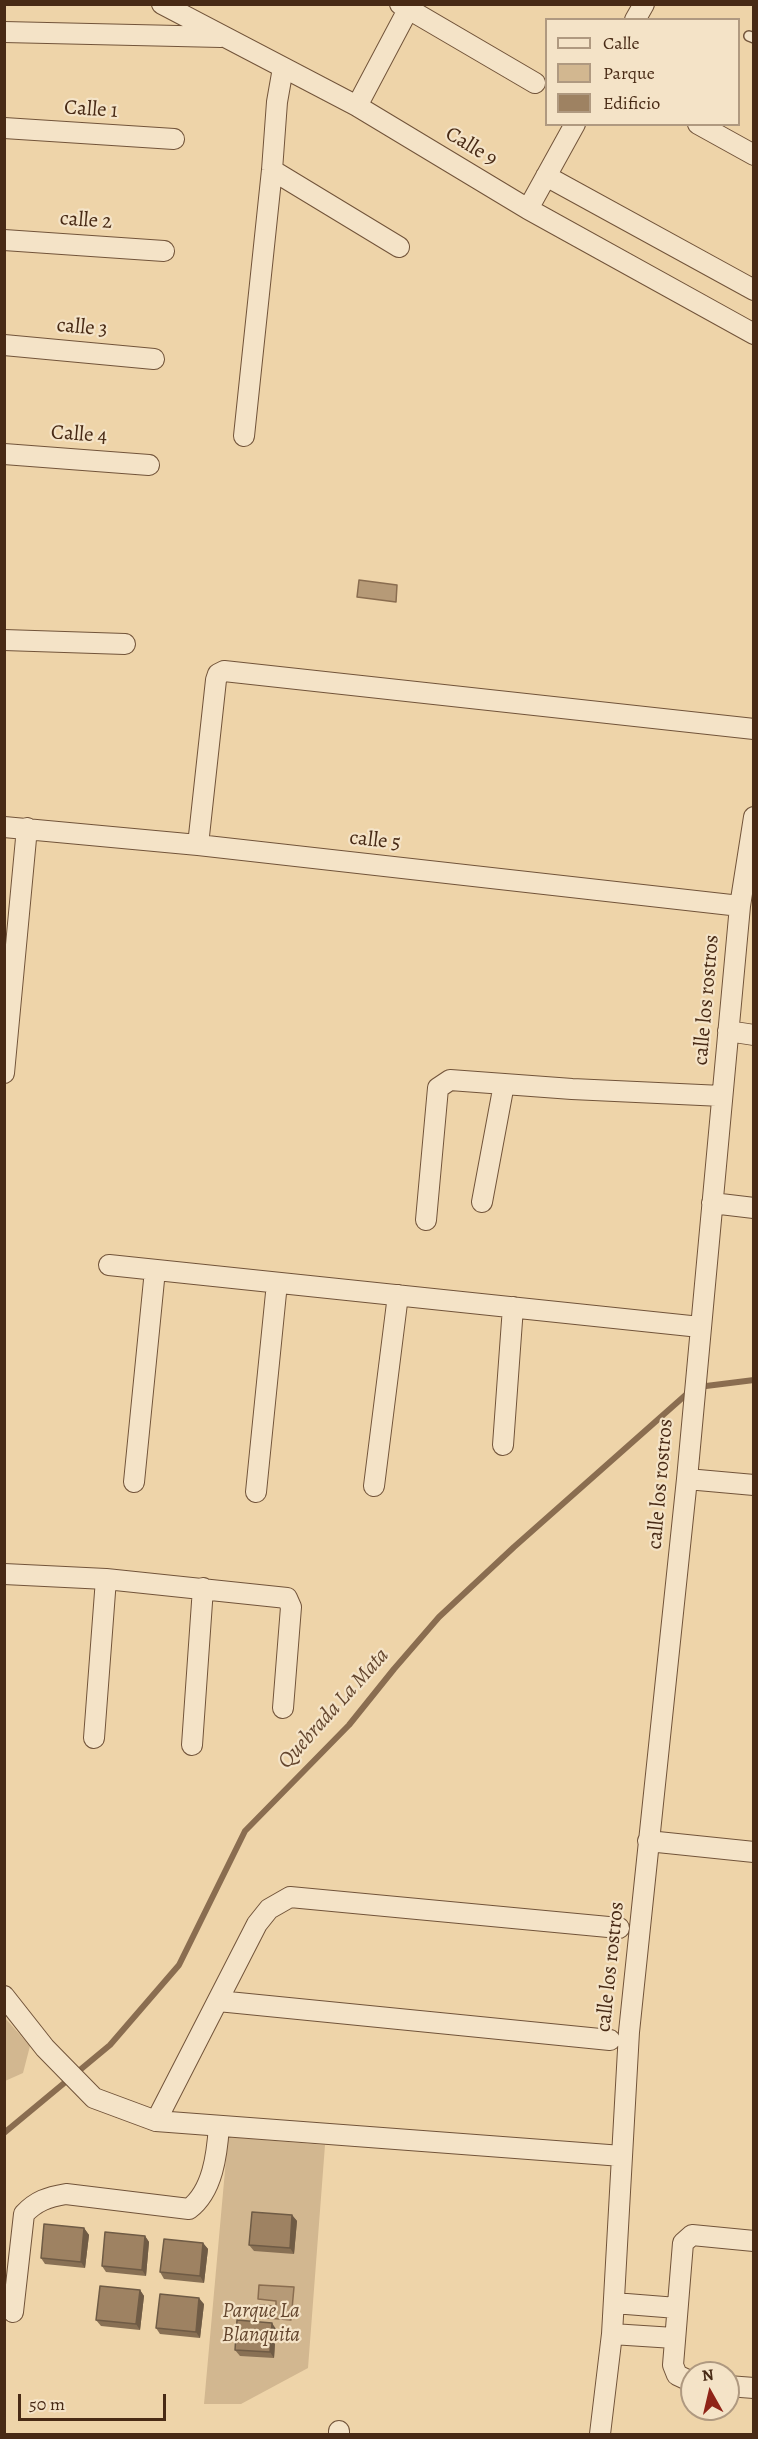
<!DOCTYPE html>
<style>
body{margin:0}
#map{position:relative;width:758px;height:2439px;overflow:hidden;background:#eed4a9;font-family:Alegreya,serif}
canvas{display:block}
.frame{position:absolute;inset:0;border:6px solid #482a15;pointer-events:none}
.legend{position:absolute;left:545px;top:18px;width:195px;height:108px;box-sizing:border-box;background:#f4e3c7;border:2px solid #af9980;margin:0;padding:8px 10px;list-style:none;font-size:18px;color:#482a15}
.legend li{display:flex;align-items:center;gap:12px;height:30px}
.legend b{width:30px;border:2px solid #af9980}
.north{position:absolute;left:680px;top:2361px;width:60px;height:60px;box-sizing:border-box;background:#f4e3c7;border:2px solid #af9980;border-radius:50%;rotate:352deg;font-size:16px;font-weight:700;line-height:24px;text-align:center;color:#482a15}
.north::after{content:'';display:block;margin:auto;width:21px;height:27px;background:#8f2418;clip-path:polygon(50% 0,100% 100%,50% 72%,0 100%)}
.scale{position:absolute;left:18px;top:2394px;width:148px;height:27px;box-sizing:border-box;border:3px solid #482a15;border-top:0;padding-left:8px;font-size:18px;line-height:21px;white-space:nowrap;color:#482a15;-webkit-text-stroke:4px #f4e3c7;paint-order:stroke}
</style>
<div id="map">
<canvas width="758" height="2439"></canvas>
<div class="frame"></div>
<ul class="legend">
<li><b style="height:8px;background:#f4e3c7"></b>Calle</li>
<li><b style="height:16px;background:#d2b790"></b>Parque</li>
<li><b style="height:16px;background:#9e8262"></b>Edificio</li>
</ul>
<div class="north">N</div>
<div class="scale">50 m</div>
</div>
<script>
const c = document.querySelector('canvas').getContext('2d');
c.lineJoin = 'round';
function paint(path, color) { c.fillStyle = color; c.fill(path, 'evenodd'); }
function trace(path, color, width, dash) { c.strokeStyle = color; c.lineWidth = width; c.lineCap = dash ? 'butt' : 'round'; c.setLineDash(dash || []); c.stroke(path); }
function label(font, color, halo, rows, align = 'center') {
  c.font = font + ' Alegreya,serif'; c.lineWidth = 4.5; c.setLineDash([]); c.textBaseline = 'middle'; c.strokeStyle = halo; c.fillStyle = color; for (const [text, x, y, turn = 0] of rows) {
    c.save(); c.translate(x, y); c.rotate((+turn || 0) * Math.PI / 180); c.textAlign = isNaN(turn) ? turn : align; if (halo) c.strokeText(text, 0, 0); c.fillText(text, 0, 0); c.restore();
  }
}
const green = new Path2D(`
 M5,2018L30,2046L23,2073L5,2081Z
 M228,2137L325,2145L308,2368L241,2404H204Z`);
const water = new Path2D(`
 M359,580L397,585L396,602L357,597Z
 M259,2285L294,2287L291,2320L256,2317L257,2305L276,2306V2301L258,2299Z`);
const stream = new Path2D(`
 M698,1387L754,1380
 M4,2133L110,2045L179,1965L245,1831L349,1725L394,1669L439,1617L514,1547L689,1392`);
const lane = new Path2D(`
 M749,36L754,38`);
const street = new Path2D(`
 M162,4L357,106L528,209L754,334
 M400,4L535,83
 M635,20L644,4
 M4,32L221,37
 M357,106L411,4
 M698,124L754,155
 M4,128L174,139
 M272,170L399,247
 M546,176L754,290
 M528,209L575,124
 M4,240L164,251
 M4,345L154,359
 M244,436L272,170L277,102L283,68
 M4,454L149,465
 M4,640L125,644
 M4,827L198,845L740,906
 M198,845L216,680L218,674L224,671L754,729
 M728,1031L754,1035
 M4,1073L27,828
 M482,1202L504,1084
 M712,1203L754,1208
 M426,1220L438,1088L450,1080L572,1089L722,1096
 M109,1265L700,1327
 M503,1445L513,1307
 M687,1479L754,1485
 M134,1482L155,1270
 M374,1486L398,1295
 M256,1492L277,1283
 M4,1574L106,1579L287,1598L291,1607L283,1708
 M94,1738L106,1579
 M192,1745L203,1588
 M648,1841L754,1852
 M4,1996L45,2048L94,2098L156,2121L622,2156
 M218,2001L610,2040
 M156,2121L257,1924L269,1909L290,1897L619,1928
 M614,2303L677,2308
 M13,2312L24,2214C36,2201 48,2197 66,2194L189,2209C213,2191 217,2154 219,2126
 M612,2334L674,2338
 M692,2382L677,2375L673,2365L683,2243L692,2235L754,2241
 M728,2386L754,2388
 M339,2431V2434
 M600,2434L612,2334L629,2032L687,1479L740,906L754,817`);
const wall = new Path2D(`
 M292,2215L297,2221L294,2254L254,2251L249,2245Z
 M84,2228L89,2235L85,2268L45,2264L41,2258Z
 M145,2236L149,2242L146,2276L106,2272L102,2266Z
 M203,2243L208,2249L204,2283L164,2279L160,2272Z
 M140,2290L144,2296L140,2330L101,2326L96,2320Z
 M204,2304L200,2338L160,2334L156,2328Z
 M276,2329L274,2358L240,2356L235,2350Z`);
const shadedWall = new Path2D(`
 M292,2215L297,2221L294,2254L290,2248Z
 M84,2228L89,2235L85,2268L81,2262Z
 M145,2236L149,2242L146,2276L142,2270Z
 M203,2243L208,2249L204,2283L200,2276Z
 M140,2290L144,2296L140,2330L136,2324Z
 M199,2298L204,2304L200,2338L196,2332Z
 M272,2323L276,2329L274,2358L270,2352Z`);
const building = new Path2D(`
 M252,2212L292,2215L290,2248L249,2245Z
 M44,2224L84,2228L81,2262L41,2258Z
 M105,2232L145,2236L142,2270L102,2266Z
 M164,2239L203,2243L200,2276L160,2272Z
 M100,2286L140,2290L136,2324L96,2320Z
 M160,2294L199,2298L196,2332L156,2328Z
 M237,2320L272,2323L270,2352L235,2350Z`);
const streetNames = [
 ["Calle 1",91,110,4],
 ["Calle 9",471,147,31],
 ["calle 2",86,221,4],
 ["calle 3",82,328,5],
 ["Calle 4",79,435,4],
 ["calle 5",375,841,6],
 ["calle los rostros",707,1000,-85],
 ["calle los rostros",661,1484,-85],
 ["calle los rostros",611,1967,-84]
];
const parkNames = [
 ["Parque La",261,2312],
 ["Blanquita",261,2336]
];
const waterNames = [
 ["Quebrada La Mata",334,1709,-48]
];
paint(green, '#d2b790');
paint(water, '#b69a77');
trace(water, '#8a6d50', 1.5);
trace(stream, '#8a6d50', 6);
trace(lane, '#72543a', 12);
trace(street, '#72543a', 22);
trace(lane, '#f4e3c7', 9);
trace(street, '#f4e3c7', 20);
paint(wall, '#887054');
paint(shadedWall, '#6f5b45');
paint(building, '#9e8262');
trace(building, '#6f5b45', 1.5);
label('21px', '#482a15', '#f4e3c7', streetNames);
label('italic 21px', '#64462e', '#f4e3c7', parkNames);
label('italic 22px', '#64462e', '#f4e3c7', waterNames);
</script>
